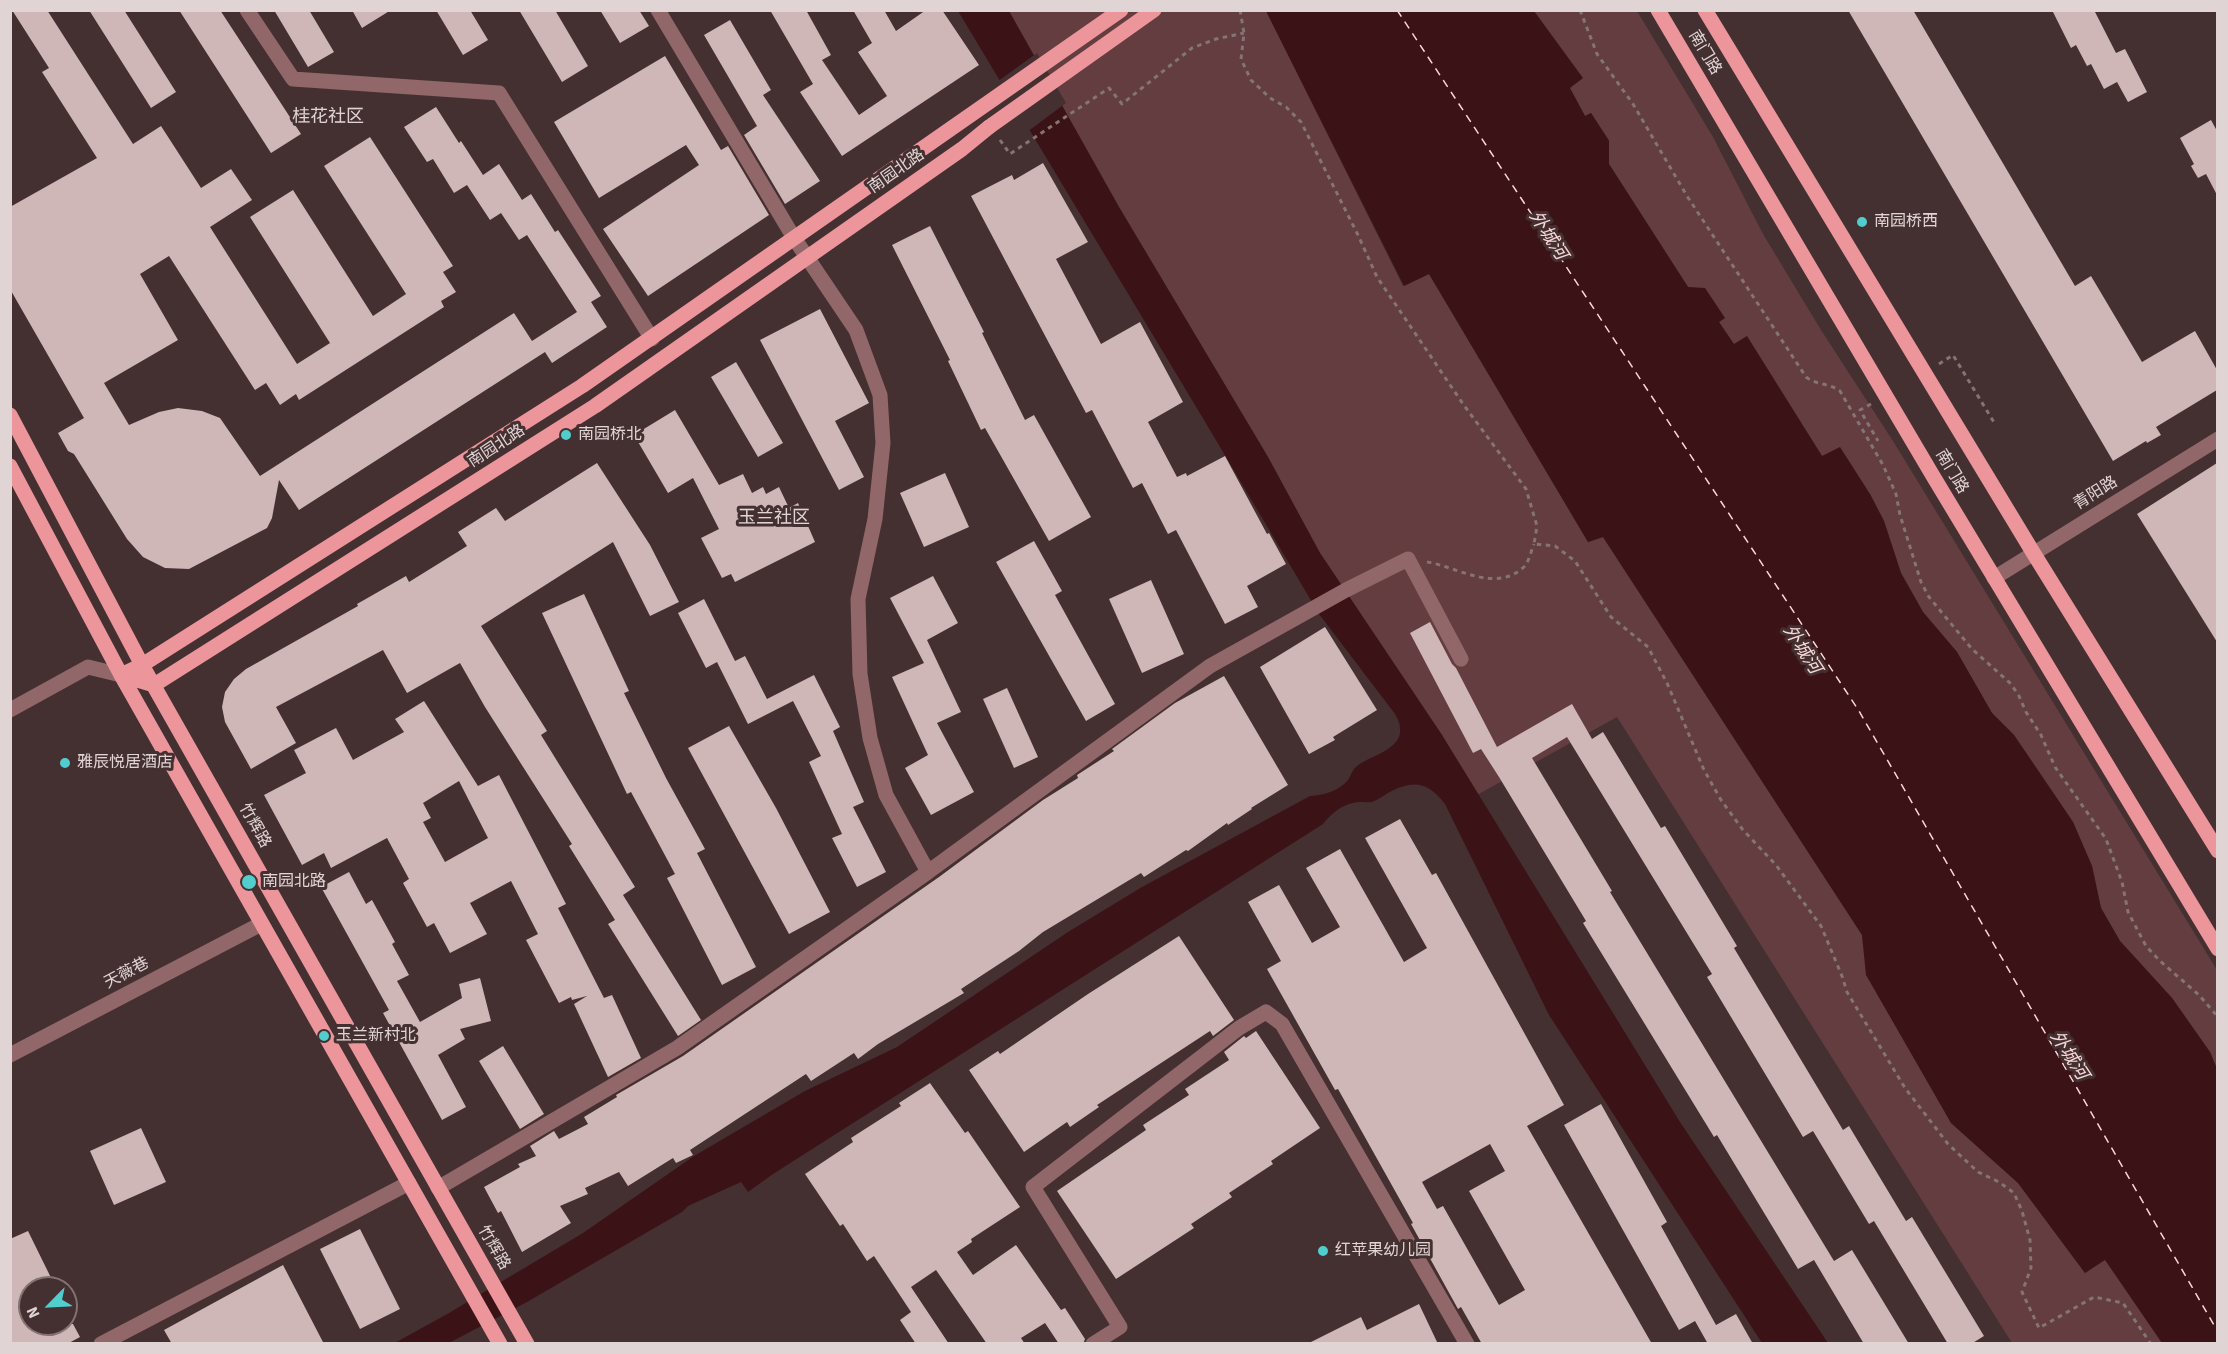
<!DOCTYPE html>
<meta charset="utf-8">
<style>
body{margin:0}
#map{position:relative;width:2228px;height:1354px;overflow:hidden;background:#443031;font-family:"Source Sans 3",sans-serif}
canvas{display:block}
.frame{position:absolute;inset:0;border:12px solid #e1d4d4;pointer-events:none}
.north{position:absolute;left:18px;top:1276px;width:60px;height:60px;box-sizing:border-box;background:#443031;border:2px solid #837272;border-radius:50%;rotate:246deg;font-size:16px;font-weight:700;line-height:24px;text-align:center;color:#e1d4d4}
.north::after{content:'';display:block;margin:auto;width:21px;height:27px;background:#52cdce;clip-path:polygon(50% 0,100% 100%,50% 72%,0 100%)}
</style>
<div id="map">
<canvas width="2228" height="1354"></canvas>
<div class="frame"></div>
<div class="north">N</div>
</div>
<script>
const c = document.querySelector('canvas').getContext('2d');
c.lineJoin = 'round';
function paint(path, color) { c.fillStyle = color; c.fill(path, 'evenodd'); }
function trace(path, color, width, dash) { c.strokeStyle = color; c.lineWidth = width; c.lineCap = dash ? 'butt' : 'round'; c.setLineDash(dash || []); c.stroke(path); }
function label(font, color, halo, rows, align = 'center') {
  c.font = font + ' "Source Sans 3","Noto Sans SC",sans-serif'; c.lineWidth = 6; c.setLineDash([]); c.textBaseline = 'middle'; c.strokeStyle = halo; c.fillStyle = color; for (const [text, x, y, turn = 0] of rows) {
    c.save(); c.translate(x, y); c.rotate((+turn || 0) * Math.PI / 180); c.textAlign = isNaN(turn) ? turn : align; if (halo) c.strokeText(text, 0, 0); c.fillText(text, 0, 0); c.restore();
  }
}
const green = new Path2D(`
 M1009,11H1266L1403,286L1429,274L1588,542L1603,537L1862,935L1864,950L1951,1123L2018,1183L2085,1273L2105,1259L2162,1343H2012L1617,717L1477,795L1442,735L1320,553L1268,457L1119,207Z
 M1534,11H1637L1713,137L1763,234L1821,330L1893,441L2217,970V1071L2210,1052L2172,998L2120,941L2101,908L2092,866L2073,822L2014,735L1992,713L1957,652L1923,612L1901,573L1884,521L1870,494L1822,456L1747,337L1734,345L1719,322L1725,318L1705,289L1688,287L1609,164V140L1591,113L1585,116L1569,87L1582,79Z`);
const water = new Path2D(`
 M958,11H1009L1119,207L1268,457L1320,553L1442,735L1680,1122L1828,1343H1762L1549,1015L1445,804C1427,781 1413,780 1388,793C1383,796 1377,800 1372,802C1366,803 1359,801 1353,803C1340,806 1331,814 1323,824L773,1174L748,1192L741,1182L688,1206L682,1212L527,1302L449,1343L393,1344L449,1313L583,1233L694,1156L805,1091L897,1047L1068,932L1142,887L1310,796C1324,795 1339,791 1348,780C1351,776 1352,770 1356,767C1368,756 1403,750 1400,728C1400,723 1397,718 1395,714L1319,614L1204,420Z
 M1266,11H1534L1583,78L1570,88L1585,116L1591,113L1609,141V164L1688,287L1705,288L1725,318L1719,322L1734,344L1747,336L1822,456L1840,447L1870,494L1884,521L1901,573L1923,612L1957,652L1992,713L2014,735L2073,822L2092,866L2101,908L2120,941L2172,998L2210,1052L2218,1071L2217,1343H2162L2105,1260L2085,1273L2018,1183L1951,1123L1866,975L1862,935L1603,537L1588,542L1429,274L1404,286Z`);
const pier = new Path2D(`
 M1037,53L1066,103L1027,132L997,82Z`);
const ferry = new Path2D(`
 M1397,10L1859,711L2218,1332`);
const building = new Path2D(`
 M12,10H47L133,144L161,126L201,188L231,169L252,200L210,227L297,364L330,343L250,217L293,190L373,316L406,294L324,166L370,137L453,266L443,272L456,292L441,301L444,307L299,400L296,394L280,405L266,383L255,390L169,256L140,274L178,340L104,383L129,425L159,412L178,408L202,411L220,418L260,476L514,313L532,341L577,312L527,235L519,240L501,213L490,220L467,185L454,193L433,159L427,162L404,127L436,107L459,143L461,141L483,175L499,164L522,200L531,194L555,232L558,230L601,296L591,302L607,327L552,363L545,352L299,510L279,480L272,518L267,528L189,569L165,568L143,557L127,539L74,454L68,451L58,433L84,418L10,289V207L97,158L42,72L49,68Z
 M89,10H124L176,92L151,108Z
 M179,10H220L301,134L271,153Z
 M274,10H309L334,52L308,67Z
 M352,10H391L362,28Z
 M436,10H470L488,40L463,55Z
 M519,10H555L588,66L562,82Z
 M600,10H639L649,26L620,43Z
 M770,10H806L831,55L822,60L859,115L887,96L858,52L872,43L853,10H884L896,31L926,10H942L979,65L842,156L800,92L813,84Z
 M1848,10H1913L2075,286L2091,276L2142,362L2195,331L2217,370V390L2156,427L2161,435L2147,443L2146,441L2113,461Z
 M2052,10H2094L2116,53L2125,49L2147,92L2128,102L2117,82L2104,89L2091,64L2087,66L2076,45L2071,48Z
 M730,20L771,90L763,95L820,181L785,204L744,135L757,126L704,35Z
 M665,56L721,150L728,146L769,215L648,296L603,229L699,165L686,145L599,198L554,122Z
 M2211,120L2217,131V195L2206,174L2198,178L2191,166L2194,164L2180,138Z
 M1043,163L1088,242L1056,259L1101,344L1140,322L1183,402L1148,422L1177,477L1186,473L1187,476L1225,456L1267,534L1269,533L1286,564L1247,586L1258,607L1225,624L1176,530L1168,534L1142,483L1133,488L1092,410L1086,413L971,196L1012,175L1014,180Z
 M930,226L984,332L982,333L1025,420L1034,415L1091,517L1049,541L985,428L981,430L948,361L950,360L892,245Z
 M820,309L869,403L835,421L864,477L839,490L760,340Z
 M736,362L783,443L758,457L711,377Z
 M675,410L719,485L743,474L752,493L763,487L766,494L779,487L789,508L798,503L815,542L735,582L731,574L722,578L701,538L719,529L693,478L668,493L634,435Z
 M597,463L650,545L679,602L650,616L613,542L481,626L547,731L541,735L635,887L623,895L701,1020L678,1036L608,924L615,920L569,846L572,844L485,707L460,663L407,693L383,650L276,707L296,743L251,769L225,722L222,707L225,692L234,679L246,669L358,606L357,604L406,576L409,582L467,546L458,532L496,508L505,521Z
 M2217,463V642L2137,514Z
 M945,473L969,527L924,547L900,493Z
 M1034,541L1062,591L1055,595L1115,704L1086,721L996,562Z
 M933,576L958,623L927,640L961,712L937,723L974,792L931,815L905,768L928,755L892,677L924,663L890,598Z
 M1151,580L1184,654L1142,673L1109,599Z
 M584,594L629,691L624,693L666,778L705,849L697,853L756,967L722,985L667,878L675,874L631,792L627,794L542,613Z
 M704,599L735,661L745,656L767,699L814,675L840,727L833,731L864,802L853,807L886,872L857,887L832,838L842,834L809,762L821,756L793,701L748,724L717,662L706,668L678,613Z
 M1430,622L1452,664L1456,668L1497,747L1572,704L1592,739L1603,732L1661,828L1665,826L1737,946L1734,948L1843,1130L1849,1126L1906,1221L1912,1217L1984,1336L1971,1344H1948L1874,1221L1869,1224L1813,1131L1803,1137L1707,977L1712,974L1567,737L1532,758L1612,891L1610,892L1834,1261L1852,1250L1909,1344H1864L1814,1260L1798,1269L1717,1135L1714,1137L1635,1008L1583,923L1586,921L1499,777L1481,749L1473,753L1410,633Z
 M1325,627L1377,710L1333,737L1335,740L1309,754L1260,667Z
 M1224,676L1288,785L1251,808L1252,809L1228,825L1227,823L1188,851L1186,850L1144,877L1141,873L1043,932L1019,951L961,989L964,993L878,1044L858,1059L854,1053L811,1081L806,1074L690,1150L693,1155L676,1163L673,1158L628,1186L619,1172L585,1188L588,1194L560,1206L571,1223L522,1252L501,1211L498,1213L484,1187L520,1167L518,1164L536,1156L530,1146L554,1131L559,1139L588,1124L584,1117L617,1097L616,1095L683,1056L939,877L1043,800L1078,778L1077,775L1114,751L1112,749L1175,703Z
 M1007,688L1038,757L1014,768L983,699Z
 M424,701L478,786L499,775L566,904L558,908L604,998L612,995L641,1058L608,1077L574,1004L587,996L572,1000L571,997L559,1003L526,940L538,934L511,881L470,903L487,934L450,953L434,923L427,927L403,883L409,879L387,838L331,868L324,853L302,865L264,795L306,773L294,750L336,728L353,760L404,732L395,719ZM459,781L488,838L445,862L423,822L431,818L423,803Z
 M729,726L776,808L830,912L789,934L688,748Z
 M1400,819L1432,875L1436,873L1564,1105L1527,1126L1652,1344H1482L1461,1307L1458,1309L1411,1224L1413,1223L1338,1089L1335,1090L1267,969L1281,961L1248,902L1279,885L1312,943L1340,927L1306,868L1340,849L1404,962L1427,948L1365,838ZM1490,1144L1505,1171L1469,1191L1525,1290L1499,1305L1443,1206L1437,1209L1422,1182Z
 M349,872L366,904L372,900L395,942L392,944L409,975L397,981L420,1022L462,998L459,984L480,978L491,1021L460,1029L465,1039L438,1055L466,1107L442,1120L383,1013L389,1010L321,887Z
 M1179,936L1234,1020L1213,1036L1210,1031L1158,1065L1097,1105L1099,1107L1070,1127L1067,1122L1024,1152L969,1070L998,1051L1000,1054L1088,994Z
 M1256,1031L1320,1128L1271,1161L1273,1164L1229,1193L1232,1197L1191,1224L1194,1228L1116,1279L1057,1191L1146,1130L1143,1125L1189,1095L1185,1089L1229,1060L1224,1052L1244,1036L1246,1038Z
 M503,1046L544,1114L520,1129L479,1061Z
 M930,1083L965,1133L968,1131L1020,1207L971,1239L972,1242L957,1252L973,1275L1016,1245L1061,1310L1065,1308L1085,1339L1083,1344H1059L1045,1323L1021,1338L1025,1344H987L936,1270L911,1287L949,1344H916L900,1320L911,1312L874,1256L867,1261L843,1224L840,1226L805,1174L853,1142L851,1138L901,1106L899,1103Z
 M1601,1104L1667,1222L1661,1226L1716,1325L1736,1314L1753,1344H1708L1695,1321L1679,1330L1564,1125Z
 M141,1128L166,1182L114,1205L90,1151Z
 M360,1229L400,1309L360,1329L320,1249Z
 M28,1231L56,1288H30V1324H73L80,1337L67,1344H10V1239Z
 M283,1265L324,1344H172L164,1330Z
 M1419,1304L1438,1344H1307L1361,1317L1367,1330Z`);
const path = new Path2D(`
 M1240,10L1244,33L1241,59L1251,80L1270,98L1286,107L1301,122L1358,235L1377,277L1463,404L1526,489L1537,526L1534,544L1555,546L1575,561L1611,617L1648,647L1667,683L1704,770L1721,800L1743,830L1776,865L1821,926L1842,976L1847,992L1905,1088L1948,1144L1978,1172L1999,1182L2014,1193L2022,1211L2030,1240L2031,1268L2022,1292L2039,1328L2094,1297L2123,1303L2151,1344
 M1580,10L1597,54L1633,104L1687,196L1806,377C1816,385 1829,383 1840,391L1883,465L1896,494L1900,515L1921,582L1929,597L1972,649L2011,684L2019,696L2026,712L2041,735L2055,767L2106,839L2122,882L2128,912L2146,946L2160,961L2199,995L2218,1017
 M1000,140L1010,154L1109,88L1122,104L1192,48L1216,39L1244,33
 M1939,364L1953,355L1995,424
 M1871,404L1860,410L1878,441
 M1427,562C1458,567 1496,594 1525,566C1529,561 1531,551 1534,544`);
const minor = new Path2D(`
 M247,10L293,79L499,93L652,339
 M1994,578L2218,439
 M10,710L88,667L121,675
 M928,872L1210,666L1346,590L1408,559L1461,659
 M10,1055L261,924
 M438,1188L677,1048L928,872L886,795L870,738L860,674L858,599L875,519L883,443L880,395L856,330L794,238L658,10
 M101,1344L409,1183
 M1093,1344L1120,1327L1033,1187L1239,1028L1266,1012L1282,1024L1467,1344`);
const major = new Path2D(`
 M1658,10L1933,476L2218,949
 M1705,10L2034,554L2218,851
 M10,415L142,665L527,1344
 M10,466L121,675L500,1344
 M121,675L142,665L582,386L1121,10
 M121,675L154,685L595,406L962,149L989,127`);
const majorBridge = new Path2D(`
 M989,127L1154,10`);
const markers = [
 [1862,222,6,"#52cdce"],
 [566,435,6,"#52cdce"],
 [65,763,6,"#52cdce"],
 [249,882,8,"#52cdce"],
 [324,1036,6,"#52cdce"],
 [1323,1251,6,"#52cdce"]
];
const streetNames = [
 ["南门路",1704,53,59],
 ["南园北路",897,172,-35],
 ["南园北路",497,447,-33],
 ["南门路",1951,472,59],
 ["青阳路",2096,494,-32],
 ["竹辉路",254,826,61],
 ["天薇巷",127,974,-28],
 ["竹辉路",493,1248,60]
];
const poiNames = [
 ["南园桥西",1874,222],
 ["南园桥北",578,435],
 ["雅辰悦居酒店",77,763],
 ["南园北路",262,882],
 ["玉兰新村北",336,1036],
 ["红苹果幼儿园",1335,1251]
];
const neighbourhoodNames = [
 ["桂花社区",328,118],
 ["玉兰社区",774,519]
];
const waterNames = [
 ["外城河",1547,236,57],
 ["外城河",1801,650,57],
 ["外城河",2068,1056,57]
];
paint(green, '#633d3f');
paint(water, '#3b1317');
paint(pier, '#443031');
trace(ferry, '#f9d8d9', 1.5, [8, 6]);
paint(building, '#cfb6b7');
trace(path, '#857474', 3, [4.5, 4.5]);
trace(minor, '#926769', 15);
trace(major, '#ec959a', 15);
trace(majorBridge, '#ec959a', 15);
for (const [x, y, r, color] of markers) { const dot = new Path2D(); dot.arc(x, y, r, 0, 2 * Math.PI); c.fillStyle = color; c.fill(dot); trace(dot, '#443031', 2); }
label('16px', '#e1d4d4', '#443031', streetNames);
label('16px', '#e1d4d4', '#443031', poiNames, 'left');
label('18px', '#e1d4d4', '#443031', neighbourhoodNames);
label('italic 18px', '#f9d8d9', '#443031', waterNames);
</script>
